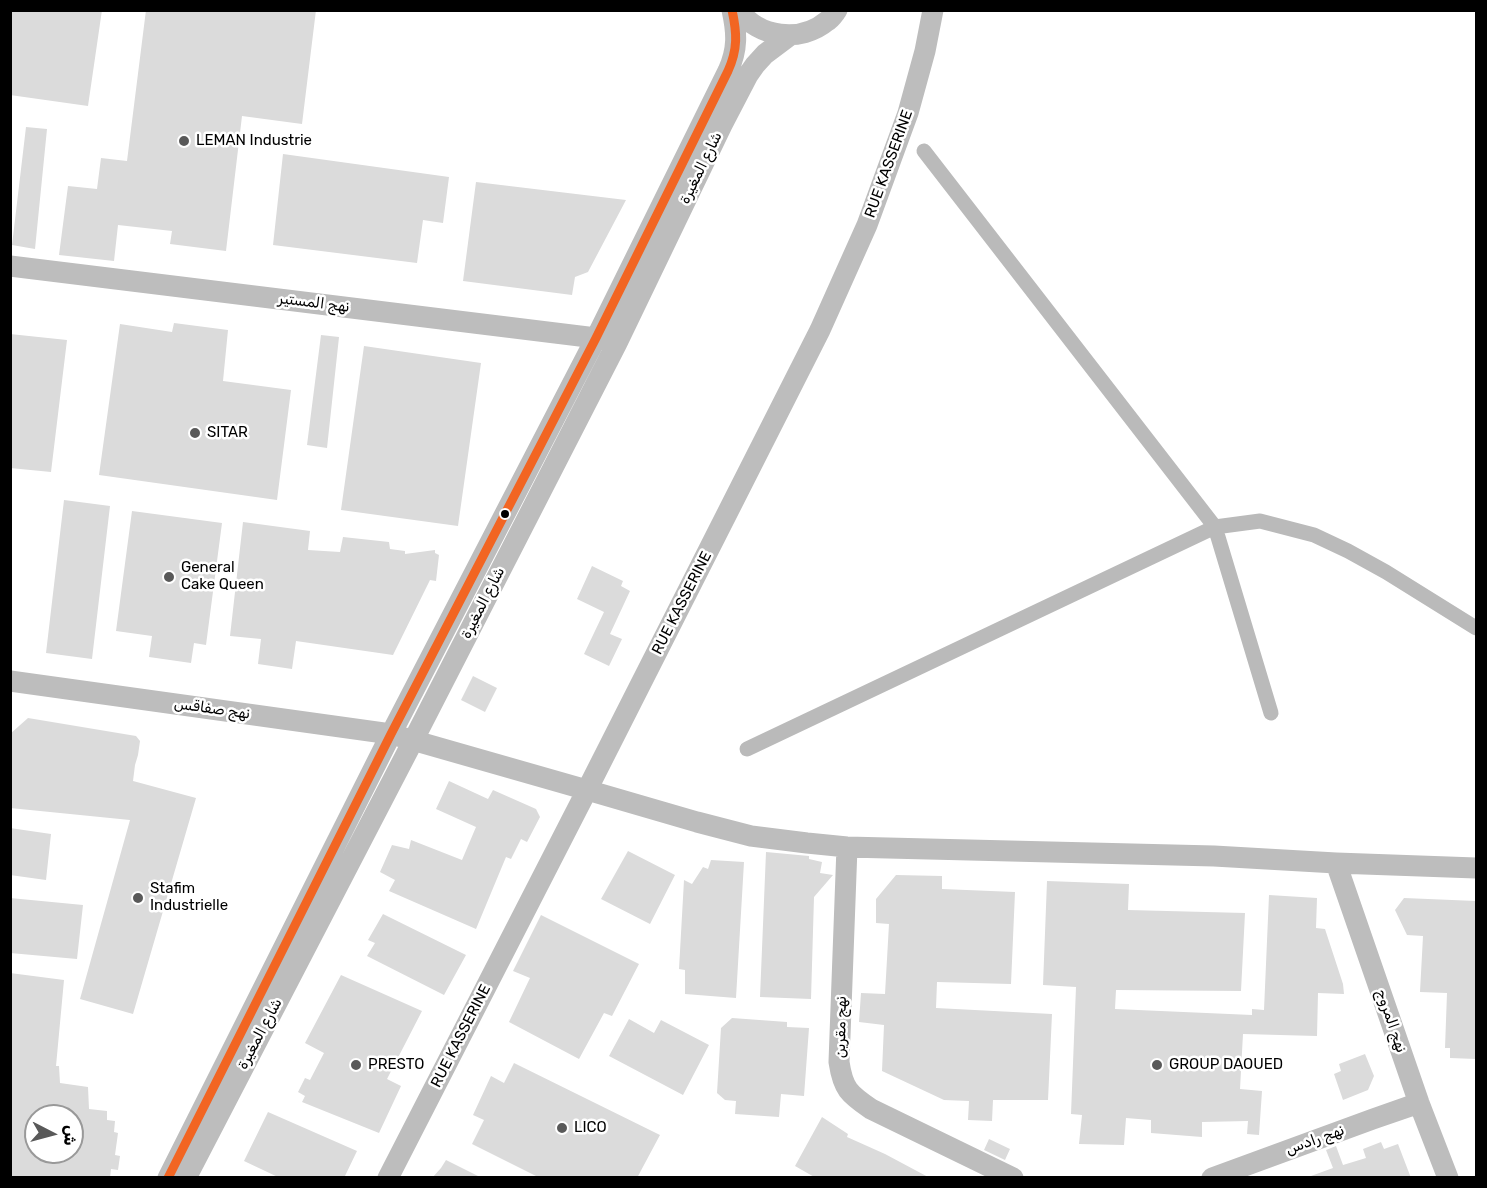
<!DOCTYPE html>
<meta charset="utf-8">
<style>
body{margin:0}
#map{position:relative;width:1487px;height:1188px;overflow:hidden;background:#fff;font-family:Rubik,Cairo,sans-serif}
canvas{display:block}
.frame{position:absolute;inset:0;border:12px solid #000;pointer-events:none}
.north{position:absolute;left:24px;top:1104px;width:60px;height:60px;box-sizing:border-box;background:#fff;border:2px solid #999;border-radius:50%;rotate:96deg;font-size:16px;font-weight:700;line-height:24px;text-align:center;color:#000}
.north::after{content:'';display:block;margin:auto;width:21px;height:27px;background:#595959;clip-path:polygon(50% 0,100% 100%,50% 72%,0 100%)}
</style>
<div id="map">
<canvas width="1487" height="1188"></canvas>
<div class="frame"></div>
<div class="north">ش</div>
</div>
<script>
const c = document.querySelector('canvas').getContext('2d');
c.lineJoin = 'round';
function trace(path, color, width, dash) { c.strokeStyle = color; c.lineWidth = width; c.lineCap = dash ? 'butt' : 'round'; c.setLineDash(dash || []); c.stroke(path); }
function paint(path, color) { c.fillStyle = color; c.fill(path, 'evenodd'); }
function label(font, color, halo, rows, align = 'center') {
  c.font = font + ' Rubik,Cairo,sans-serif'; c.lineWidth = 5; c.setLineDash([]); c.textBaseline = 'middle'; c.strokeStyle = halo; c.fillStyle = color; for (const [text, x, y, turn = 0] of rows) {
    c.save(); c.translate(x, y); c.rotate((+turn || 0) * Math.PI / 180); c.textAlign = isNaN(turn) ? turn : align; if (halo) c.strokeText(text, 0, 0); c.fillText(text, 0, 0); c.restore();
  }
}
const canal = new Path2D(`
 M924,151L1215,527L1271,713
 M747,749L1215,527L1260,521L1314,535L1348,551L1386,572L1476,628`);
const building = new Path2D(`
 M10,10H102L88,106L10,95Z
 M146,10H316L302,124L242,116L226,251L170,244L172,231L118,225L114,261L59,255L68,186L97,189L101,158L127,161Z
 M26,127L47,129L35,249L12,245Z
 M283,154L449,177L443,223L423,220L417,263L273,245Z
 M476,182L626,200L588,272L575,277L572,295L463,281Z
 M174,323L228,330L223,381L291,390L277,500L99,475L120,324L172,332Z
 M10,334L67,340L51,472L10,468Z
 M321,335L339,337L327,448L307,445Z
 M364,346L481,363L458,526L341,510Z
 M64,500L110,506L92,659L46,653Z
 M132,511L222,523L206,645L194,643L191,663L149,657L152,636L116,631Z
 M243,522L310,531L308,550L340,552L343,537L389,542L390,549L405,551V554L435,550V553L439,555L436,581L430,580L393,655L296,641L292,669L258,664L261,639L230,636Z
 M592,566L623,581L621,586L630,591L610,634L622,639L609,666L584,654L604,612L577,599Z
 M473,676L497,688L485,712L461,700Z
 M28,718L136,736L140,741L138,755L135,765L133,781L196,798L133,1014L80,999L130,820L10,808V734Z
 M449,781L488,799L493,790L536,809L540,817L527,842L521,839L511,859L506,857L476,929L389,891L395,880L380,872L392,845L409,849L411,840L462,860L476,827L436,809Z
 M10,828L51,834L46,880L10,875Z
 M628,851L675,875L650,924L601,899Z
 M766,852L809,856V859L822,862L820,873L833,875L814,897L811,999L760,997Z
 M711,860L744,862L736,998L685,994V970L679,969L684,880L692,884L703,867L708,869Z
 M896,875L942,876V889L1015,892L1011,984L937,982L936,1008L1052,1014L1048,1100H993L992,1121L968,1120L969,1101L944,1100L882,1071L884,1025L859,1022L861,993L885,994L889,924L876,923V899Z
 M1047,881L1129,884L1128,910L1245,913L1241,991L1116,990L1115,1009L1252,1015V1009L1264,1010L1269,895L1317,898L1316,928L1325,929L1343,984L1344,994L1318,993L1317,1036L1243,1034L1240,1089L1262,1091L1259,1135L1247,1134L1248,1121L1202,1122V1137L1151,1133V1120L1126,1118L1124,1145L1079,1144L1082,1115L1071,1114L1076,987L1043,985Z
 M10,898L83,905L77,959L10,953Z
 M1404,898L1476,901V1059L1450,1058V1048H1445L1447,993L1420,992L1423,936L1407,935L1395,910Z
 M383,914L466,955L444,995L367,956L375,943L368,940Z
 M541,915L639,964L612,1016L604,1013L579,1059L509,1022L530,978L513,971Z
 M10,973L64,980L56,1066H59L60,1083L88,1087L89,1109L107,1111V1120L115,1121L114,1132L118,1133L115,1155L120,1156L118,1170L111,1169L110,1178H10ZM36,1116H72V1152H36Z
 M341,975L422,1011L387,1079L401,1086L379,1133L302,1102L305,1096L298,1092L305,1078L310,1080L324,1053L305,1043Z
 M732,1018L787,1022V1027L809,1028L804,1096L781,1094L779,1117L735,1114L736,1101L725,1100L717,1093L721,1028Z
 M629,1019L654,1033L661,1020L709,1045L683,1095L609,1056Z
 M1365,1054L1374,1076L1368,1090L1343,1100L1334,1074L1341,1071L1339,1064Z
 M514,1063L660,1135L637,1178H540L472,1144L484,1120L473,1115L491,1076L504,1083Z
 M268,1112L357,1151L344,1178H280L244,1161Z
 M822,1117L848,1134L847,1137L885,1154L930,1178H816L795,1166Z
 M989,1139L1010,1149L1005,1160L984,1150Z
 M1381,1142L1384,1149L1398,1144L1411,1178H1311V1176L1333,1168L1326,1150L1336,1146L1343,1165L1366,1158L1363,1149Z
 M446,1160L482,1178H432L441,1168Z`);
const minor = new Path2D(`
 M739,10C758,38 801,43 827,21C831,19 834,14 837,10
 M10,266L596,338L608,341
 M10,681L391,734L587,790L697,822L751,836L807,843L847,847L1214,856L1336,863L1476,868
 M847,847L839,1062C843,1089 849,1094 871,1109L1013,1178
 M1336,863L1419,1103L1448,1178
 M168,1178L391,734L596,338L728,71C738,49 737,33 732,10
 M186,1178L413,741L617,343L722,125L748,75L755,65L765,54L789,36
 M388,1178L587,790L820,330L867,225L908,113L925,51L933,10
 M1212,1178L1373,1119L1419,1103`);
const bus1 = new Path2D(`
 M168,1178L391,734L596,338L728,71C738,49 737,33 732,10`);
const markers = [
 [184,141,6,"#595959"],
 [195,433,6,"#595959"],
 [505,514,5,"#000"],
 [169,577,6,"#595959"],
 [138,898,6,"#595959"],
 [356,1065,6,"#595959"],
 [1157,1065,6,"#595959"],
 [562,1128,6,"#595959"]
];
const poiNames = [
 ["LEMAN Industrie",196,141],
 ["SITAR",207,433],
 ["General",181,568],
 ["Cake Queen",181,585],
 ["Stafim",150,889],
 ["Industrielle",150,906],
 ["PRESTO",368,1065],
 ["GROUP DAOUED",1169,1065],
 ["LICO",574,1128]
];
const streetNames = [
 ["RUE KASSERINE",889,164,-70],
 ["شارع المغيرة",701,168,-64],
 ["نهج المستير",314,303,7],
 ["شارع المغيرة",483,603,-63],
 ["RUE KASSERINE",682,603,-63],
 ["نهج صفاقس",212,709,8],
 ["نهج المروج",1391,1021,71],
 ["نهج مقرين",841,1027,-89],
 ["شارع المغيرة",260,1034,-62],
 ["RUE KASSERINE",461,1036,-63],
 ["نهج رادس",1315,1140,-20]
];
trace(canal, '#bababa', 15);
paint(building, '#dbdbdb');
trace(minor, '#bdbdbd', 21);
trace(bus1, '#f26522', 9);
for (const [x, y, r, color] of markers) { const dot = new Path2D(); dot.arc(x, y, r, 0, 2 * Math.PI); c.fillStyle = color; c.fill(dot); trace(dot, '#fff', 2); }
label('15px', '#000', '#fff', poiNames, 'left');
label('15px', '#000', '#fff', streetNames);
</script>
